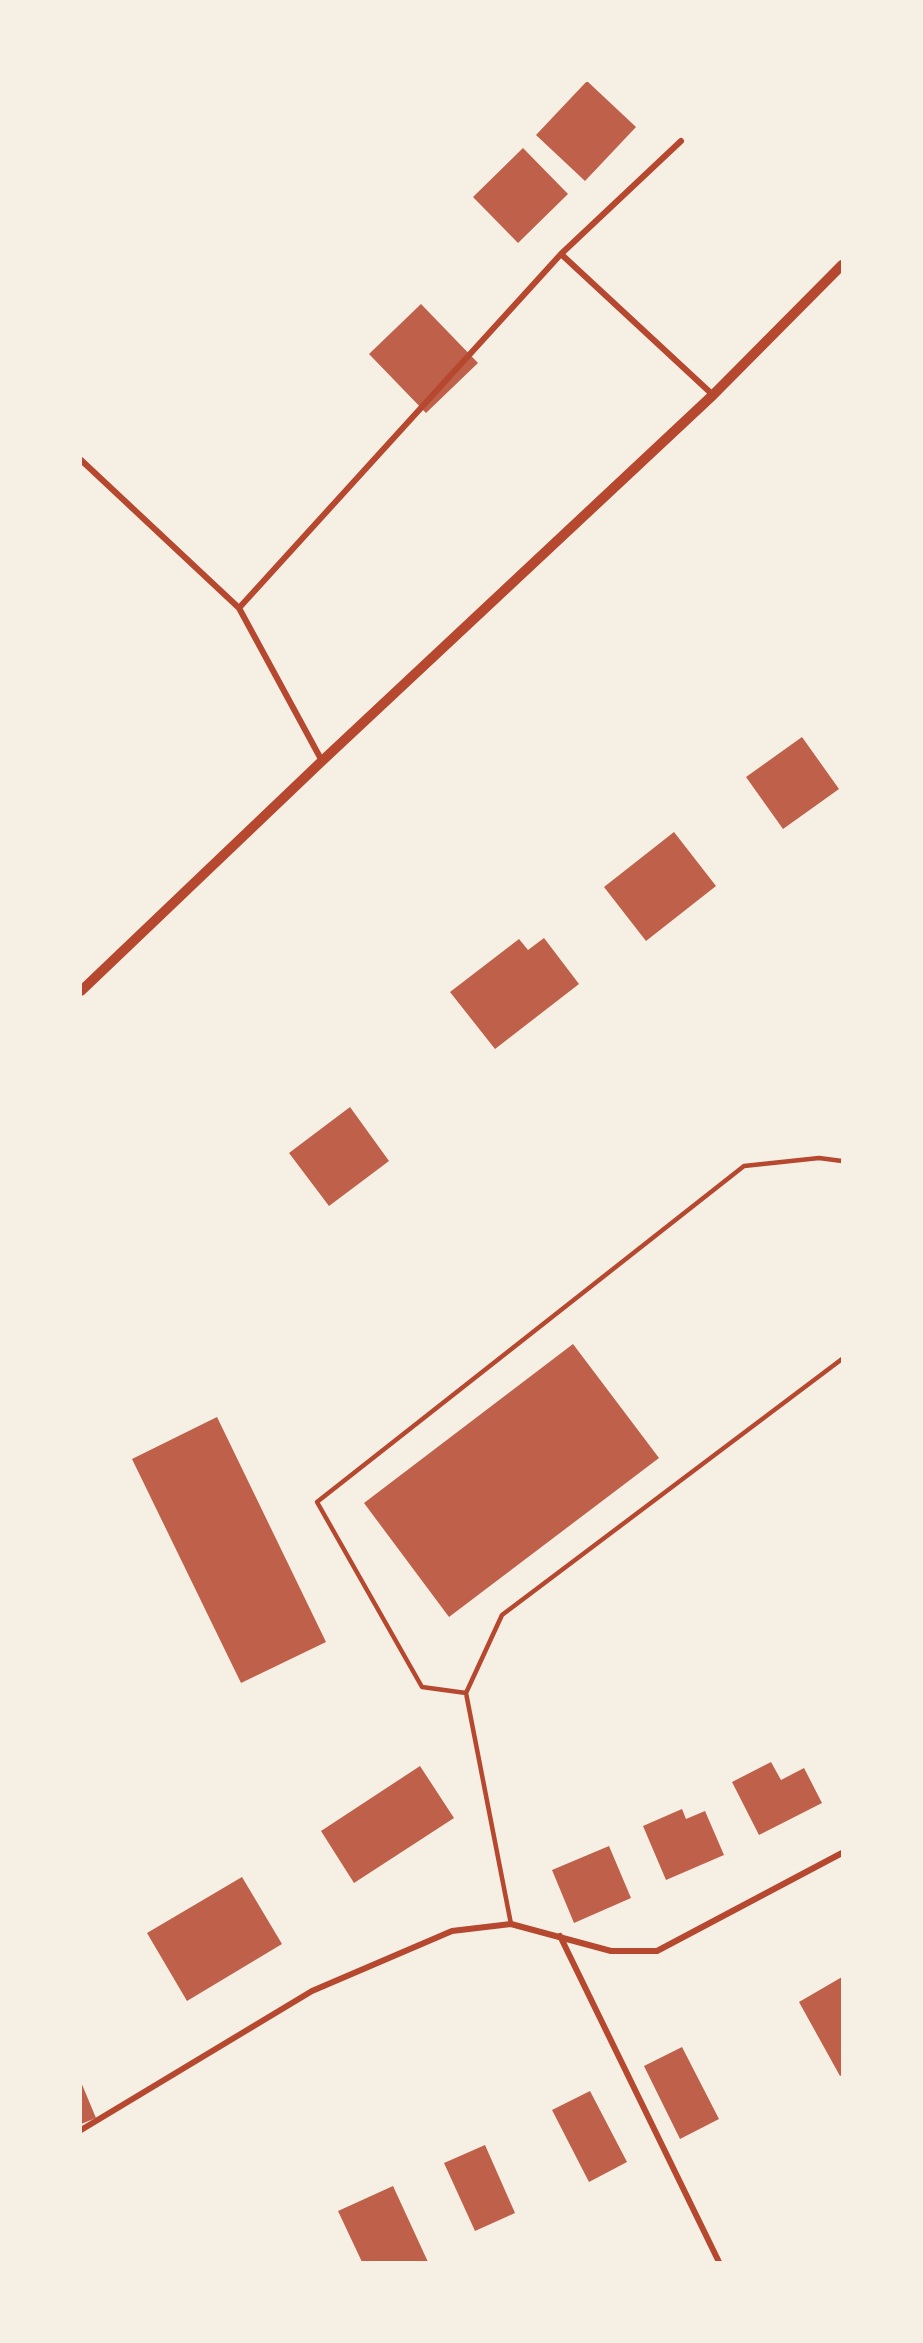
<!DOCTYPE html>
<style>
body{margin:0}
#map{position:relative;width:923px;height:2343px;overflow:hidden;background:#f6efe4;font-family:Mulish,sans-serif}
canvas{display:block}
.frame{position:absolute;inset:0;border:82px solid #f6efe4;pointer-events:none}
</style>
<div id="map">
<canvas width="923" height="2343"></canvas>
<div class="frame"></div>
</div>
<script>
const c = document.querySelector('canvas').getContext('2d');
c.lineJoin = 'round';
function paint(path, color) { c.fillStyle = color; c.fill(path, 'evenodd'); }
function trace(path, color, width, dash) { c.strokeStyle = color; c.lineWidth = width; c.lineCap = dash ? 'butt' : 'round'; c.setLineDash(dash || []); c.stroke(path); }
const building = new Path2D(`
 M587,81L636,127L585,181L536,135Z
 M523,148L568,194L518,243L473,197Z
 M421,304L478,363L426,413L369,354Z
 M802,737L839,789L783,829L746,777Z
 M674,832L716,886L646,941L604,887Z
 M544,938L579,984L495,1049L450,992L519,939L528,950Z
 M350,1107L389,1161L329,1206L289,1153Z
 M573,1344L659,1458L449,1617L364,1503Z
 M217,1417L326,1642L241,1683L132,1459Z
 M771,1762L781,1780L804,1768L822,1803L759,1835L732,1782Z
 M420,1766L454,1818L354,1883L321,1831Z
 M682,1809L686,1819L705,1811L724,1855L666,1880L643,1826Z
 M609,1846L631,1898L574,1923L552,1870Z
 M242,1877L282,1944L187,2001L147,1933Z
 M842,1977V2075L840,2076L799,2002Z
 M682,2047L719,2119L680,2139L644,2066Z
 M81,2082L96,2118L81,2124Z
 M590,2091L627,2162L589,2182L552,2110Z
 M485,2145L515,2213L475,2231L444,2163Z
 M393,2186L428,2262H362L338,2211Z`);
const service = new Path2D(`
 M466,1693L422,1687L317,1502L744,1166L819,1158L842,1161
 M511,1924L466,1693L502,1615L842,1359`);
const minor = new Path2D(`
 M561,254L713,395
 M81,460L239,608
 M322,761L239,608L561,254L681,141
 M560,1936L719,2262
 M81,2130L312,1991L452,1931L511,1924L611,1951H657L842,1853`);
const tertiary = new Path2D(`
 M81,991L322,761L713,395L842,265`);
paint(building, '#bf614a');
trace(service, '#b5482f', 4.5);
trace(minor, '#b5482f', 6);
trace(tertiary, '#b5482f', 10);
</script>
